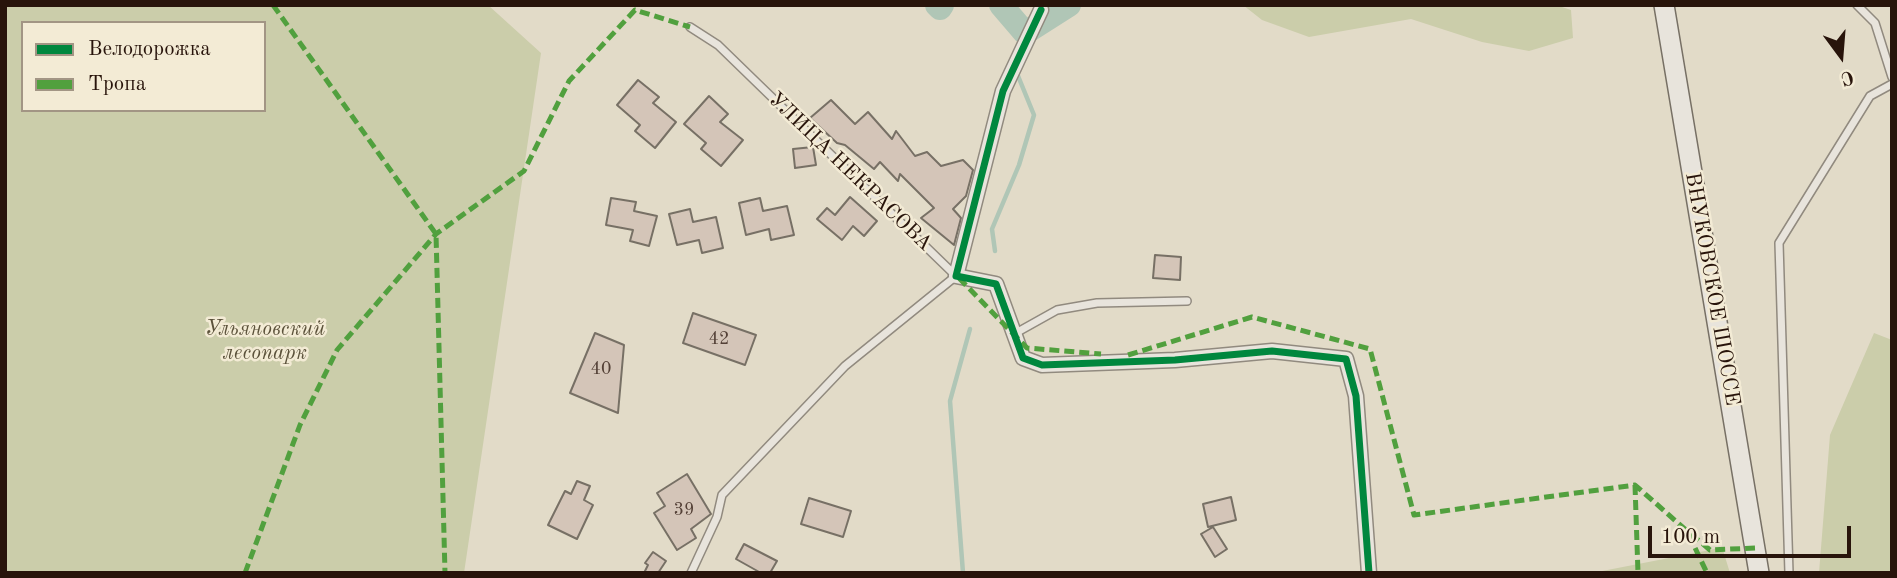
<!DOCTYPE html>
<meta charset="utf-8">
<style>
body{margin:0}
#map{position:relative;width:1897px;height:578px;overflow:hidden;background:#e2dbc8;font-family:"Old Standard TT",serif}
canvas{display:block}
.frame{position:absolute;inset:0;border:7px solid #28140b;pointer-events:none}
.legend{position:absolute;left:21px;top:21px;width:245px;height:91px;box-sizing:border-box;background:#f3ebd5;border:2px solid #a29584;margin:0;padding:9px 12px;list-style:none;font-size:21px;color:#28140b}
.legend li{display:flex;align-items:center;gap:14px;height:35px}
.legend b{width:35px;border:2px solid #a29584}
.north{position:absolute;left:1806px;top:21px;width:70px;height:70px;-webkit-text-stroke:5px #f3ebd5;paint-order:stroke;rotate:164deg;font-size:19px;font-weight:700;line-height:28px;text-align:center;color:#28140b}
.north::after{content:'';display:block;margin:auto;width:24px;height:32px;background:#28140b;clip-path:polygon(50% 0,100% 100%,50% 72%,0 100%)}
.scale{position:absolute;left:1648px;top:526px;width:203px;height:32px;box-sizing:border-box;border:4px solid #28140b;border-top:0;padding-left:9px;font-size:21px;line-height:24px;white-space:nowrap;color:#28140b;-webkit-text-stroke:5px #f3ebd5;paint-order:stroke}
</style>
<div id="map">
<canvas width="1897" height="578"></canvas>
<div class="frame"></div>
<ul class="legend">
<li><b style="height:9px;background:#00873e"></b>Велодорожка</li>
<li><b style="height:9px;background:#51a03e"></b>Тропа</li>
</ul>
<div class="north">С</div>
<div class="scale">100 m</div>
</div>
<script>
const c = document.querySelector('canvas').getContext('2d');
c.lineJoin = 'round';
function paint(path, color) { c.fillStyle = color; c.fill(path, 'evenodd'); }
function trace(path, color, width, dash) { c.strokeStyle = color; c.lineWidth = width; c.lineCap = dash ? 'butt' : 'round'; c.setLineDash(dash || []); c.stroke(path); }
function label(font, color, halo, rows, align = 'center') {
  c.font = font + ' "Old Standard TT",serif'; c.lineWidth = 5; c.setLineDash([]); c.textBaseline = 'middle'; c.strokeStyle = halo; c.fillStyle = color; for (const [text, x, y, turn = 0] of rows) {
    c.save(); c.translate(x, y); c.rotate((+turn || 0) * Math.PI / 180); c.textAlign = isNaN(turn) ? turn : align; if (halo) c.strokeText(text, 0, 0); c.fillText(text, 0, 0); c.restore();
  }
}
const green = new Path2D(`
 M5,5H488L541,53L464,573H5ZM23,23H264V110H23Z
 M1243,5H1556L1571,10L1573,38L1529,51L1482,42L1411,19L1309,37L1262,20Z
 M1874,333L1892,340V573H1819L1830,435Z
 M1722,547L1730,573H1592L1710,550Z`);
const stream = new Path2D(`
 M995,251L992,229L1019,165L1034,115L1016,71
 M963,573L950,401L970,329`);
const river = new Path2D(`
 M937,5L940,8L942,5
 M1001,5L1025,33L1069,5`);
const building = new Path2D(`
 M638,80L659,97L653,103L676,122L655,148L635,131L640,125L617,105Z
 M709,96L728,114L720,122L743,140L721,166L701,149L706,143L684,124Z
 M831,100L855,124L868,112L892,139L896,131L915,156L927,152L941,166L963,160L973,170L966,196L953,209L961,218L954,245L921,218L934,208L900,174L898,181L880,162L874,169L845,145L837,143L810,118Z
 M813,147L816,165L795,168L793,149Z
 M850,197L877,221L864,236L853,226L842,240L817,219L827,208L835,215Z
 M611,198L636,202L634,211L657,216L649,246L630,241L633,230L606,225Z
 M760,198L763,211L787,206L794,235L771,240L769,229L746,235L739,203Z
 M690,209L693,222L716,217L723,248L702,253L699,240L677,245L669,214Z
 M1155,255L1181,257L1180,280L1153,278Z
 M693,313L756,335L745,365L683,343Z
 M595,333L624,345L618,413L570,393Z
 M687,474L711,514L691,529L696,538L677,550L654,513L665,506L657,493Z
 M577,481L590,486L584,500L593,505L577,539L548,525L565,491L571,494Z
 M1231,497L1236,520L1208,527L1203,504Z
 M809,498L851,511L843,537L801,524Z
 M1213,527L1227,549L1215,557L1201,534Z
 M744,544L777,561L770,573H761L736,559Z
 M653,552L666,561L658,573H644L648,565L645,563Z`);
const lane = new Path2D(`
 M1857,5L1875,23L1892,77
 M690,27L718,45L956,276L845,366L722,495L717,517L691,573
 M1014,334L1057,310L1097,303L1187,301
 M1789,573L1779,243L1870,96L1892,84`);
const street = new Path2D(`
 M1041,10L1003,91L956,276L996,284L1023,358L1042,365L1175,360L1272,351L1346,359L1356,396L1369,573`);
const secondary = new Path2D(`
 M1664,5L1759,573`);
const quiet = new Path2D(`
 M273,5L436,234L445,573
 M959,278L1027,348L1101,354
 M1128,355L1252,317L1370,349L1414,515L1635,485L1687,531L1707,573
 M1635,485L1638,573
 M1691,534L1710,550L1755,548
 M245,573L300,425L337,350L436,234L524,171L569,81L635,10L690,27`);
const cycleway = new Path2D(`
 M1041,10L1003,91L956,276L996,284L1023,358L1042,365L1175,360L1272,351L1346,359L1356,396L1369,573`);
const numberNames = [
 ["42",719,339],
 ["40",601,369],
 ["39",684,510]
];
const streetNames = [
 ["УЛИЦА НЕКРАСОВА",850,172,44],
 ["ВНУКОВСКОЕ ШОССЕ",1712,289,80]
];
const parkNames = [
 ["Ульяновский",265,329],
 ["лесопарк",265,353]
];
paint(green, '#cbcdaa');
trace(stream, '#b0c6b6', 4.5);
trace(river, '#b0c6b6', 24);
paint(building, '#d4c5b8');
trace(building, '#777065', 2);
trace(lane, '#918a7f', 10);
trace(street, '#918a7f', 17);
trace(secondary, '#777065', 22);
trace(lane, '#e8e4dc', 7);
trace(street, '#e8e4dc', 14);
trace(secondary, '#e8e4dc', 19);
trace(quiet, '#51a03e', 5, [10, 5]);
trace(cycleway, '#00873e', 7);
label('18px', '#544137', null, numberNames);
label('21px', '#28140b', '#f3ebd5', streetNames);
label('italic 21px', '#5b513a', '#f3ebd5', parkNames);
</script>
